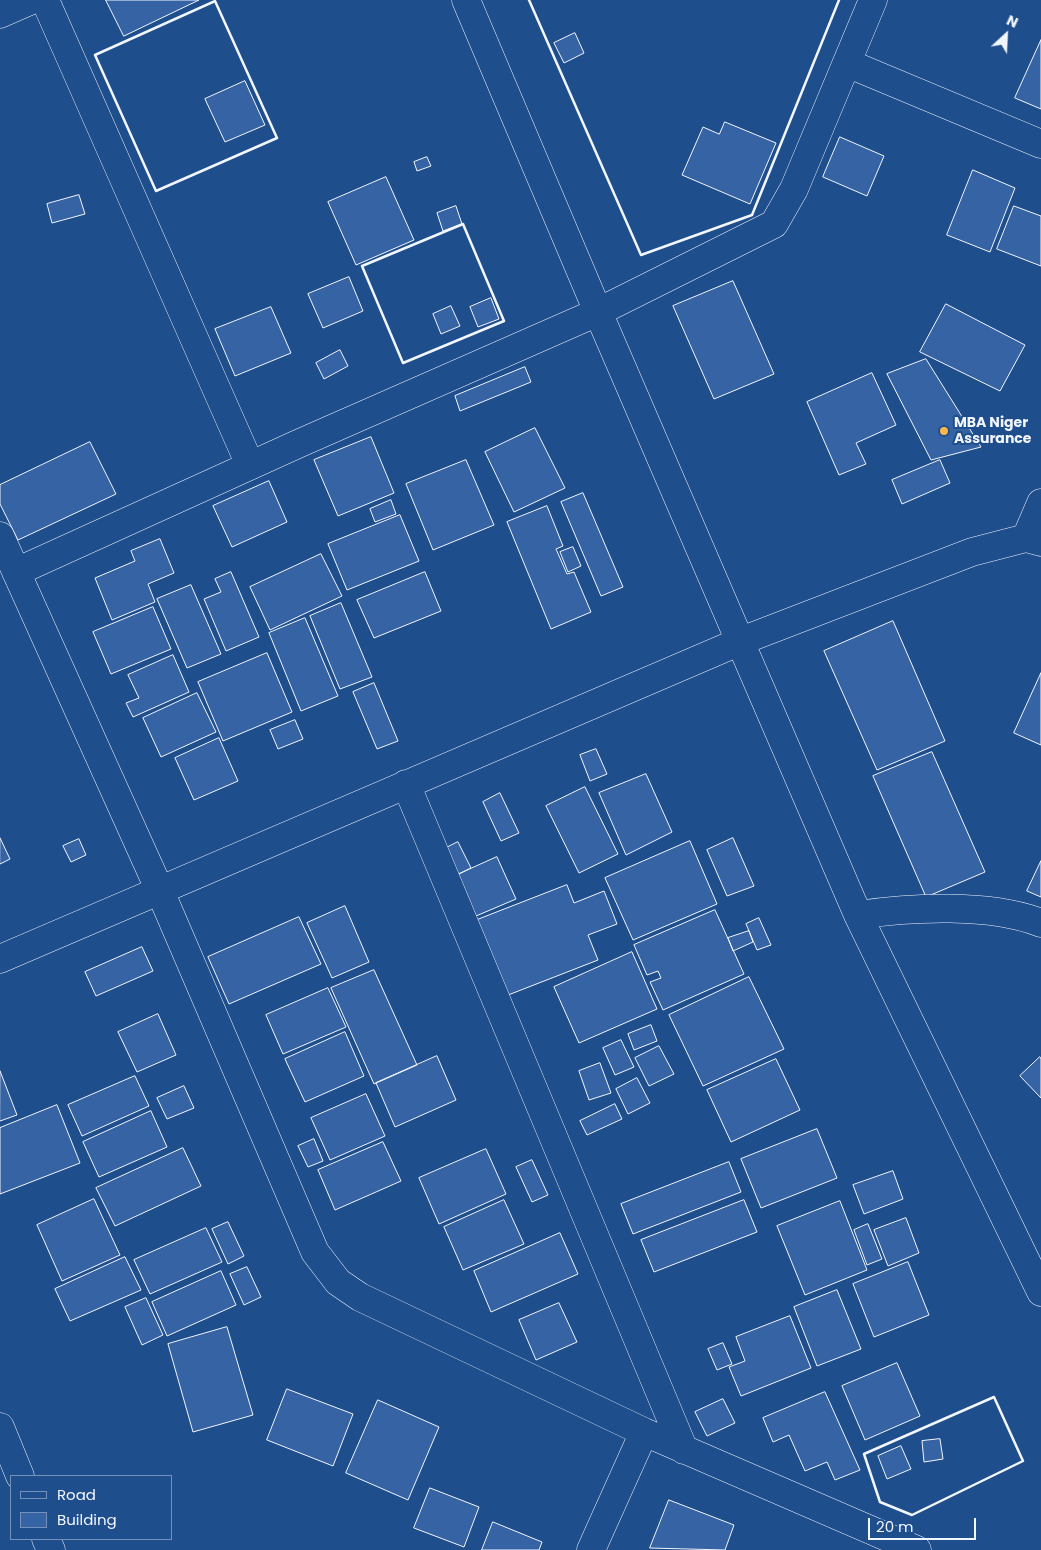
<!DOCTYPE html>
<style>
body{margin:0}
#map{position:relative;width:1041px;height:1550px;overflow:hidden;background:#1f4e8c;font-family:Poppins,sans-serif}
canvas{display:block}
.legend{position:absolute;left:10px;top:1475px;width:162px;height:65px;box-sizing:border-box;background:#1f4e8c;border:1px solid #7391ba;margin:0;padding:6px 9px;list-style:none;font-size:15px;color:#f2f6ff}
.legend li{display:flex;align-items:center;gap:10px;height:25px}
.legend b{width:25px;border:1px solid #7391ba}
.north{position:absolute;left:981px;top:10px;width:50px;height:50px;-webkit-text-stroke:4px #1f4e8c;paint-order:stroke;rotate:25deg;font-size:14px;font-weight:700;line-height:20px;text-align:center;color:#f2f6ff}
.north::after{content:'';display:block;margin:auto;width:18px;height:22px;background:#f2f6ff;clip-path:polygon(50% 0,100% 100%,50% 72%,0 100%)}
.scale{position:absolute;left:868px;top:1518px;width:108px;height:22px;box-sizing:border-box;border:2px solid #f2f6ff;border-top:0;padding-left:6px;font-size:15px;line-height:18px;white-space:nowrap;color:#f2f6ff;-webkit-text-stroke:4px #1f4e8c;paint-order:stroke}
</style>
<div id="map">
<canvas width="1041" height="1550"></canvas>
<ul class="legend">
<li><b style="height:6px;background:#1f4e8c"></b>Road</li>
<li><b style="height:14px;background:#3563a3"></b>Building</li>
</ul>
<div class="north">N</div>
<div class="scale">20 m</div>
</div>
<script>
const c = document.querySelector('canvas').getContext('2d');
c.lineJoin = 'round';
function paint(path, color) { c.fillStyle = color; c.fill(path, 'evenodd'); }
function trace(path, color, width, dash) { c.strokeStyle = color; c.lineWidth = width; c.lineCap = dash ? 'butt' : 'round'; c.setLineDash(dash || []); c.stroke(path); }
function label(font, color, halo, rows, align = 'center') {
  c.font = font + ' Poppins,sans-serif'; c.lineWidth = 4; c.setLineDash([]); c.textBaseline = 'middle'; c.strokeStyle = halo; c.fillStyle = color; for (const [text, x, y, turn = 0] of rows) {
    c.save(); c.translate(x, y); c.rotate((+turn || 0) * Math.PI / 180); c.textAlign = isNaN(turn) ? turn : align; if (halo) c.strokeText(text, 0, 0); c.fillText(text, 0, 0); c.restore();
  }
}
const building = new Path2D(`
 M106,0H199L124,36Z
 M575,33L584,53L564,63L554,43Z
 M1041,40V109L1015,98Z
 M245,81L265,125L225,142L205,99Z
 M725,122L776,143L750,204L682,175L703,127L719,134Z
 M840,137L884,156L867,196L823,177Z
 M427,157L431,166L417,171L414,162Z
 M973,170L1015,188L990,252L947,235Z
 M386,177L414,240L356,265L328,202Z
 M79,195L85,214L52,223L47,204Z
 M456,206L462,224L443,231L437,213Z
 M1014,206L1041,216V266L997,249Z
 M349,277L363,311L323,328L308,294Z
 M733,281L774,374L714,399L673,306Z
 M491,298L499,319L478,327L470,307Z
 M946,304L1025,345L1000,391L920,352Z
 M451,306L460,326L441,334L433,314Z
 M271,307L291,353L235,376L215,329Z
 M340,350L348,366L324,379L316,363Z
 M926,359L981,447L931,460L887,374Z
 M525,367L531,382L460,411L455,396Z
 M872,373L896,425L856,443L866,464L839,475L807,402Z
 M535,428L565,488L514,512L485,452Z
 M371,437L394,493L338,516L314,460Z
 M90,442L116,494L18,540L0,504V485Z
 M466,460L494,525L433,550L406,484Z
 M940,460L950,483L902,504L892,480Z
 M269,481L287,522L232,547L213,506Z
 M583,493L623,587L601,596L561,502Z
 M391,500L396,514L375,522L370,509Z
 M547,506L563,546L556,549L567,574L574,572L591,612L551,629L507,522Z
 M400,515L419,561L347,590L328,544Z
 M160,539L174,573L148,584L155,602L112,620L95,578L135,561L131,551Z
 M573,547L581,566L568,572L560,552Z
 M321,554L342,596L270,630L250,587Z
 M231,572L259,637L226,651L204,599L221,592L215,579Z
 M425,572L441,611L374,638L357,600Z
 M191,585L221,654L187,668L157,599Z
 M341,603L372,677L340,689L310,616Z
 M153,607L171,649L111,674L93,632Z
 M305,618L338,696L301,711L269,633Z
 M893,621L945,741L877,770L824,651Z
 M267,653L292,712L223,741L198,682Z
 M173,655L189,692L133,717L126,703L139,698L128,675Z
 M1041,673V745L1014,733Z
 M374,683L398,741L377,749L353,692Z
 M197,693L216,732L161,757L143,718Z
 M295,720L303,739L278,749L270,730Z
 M219,738L238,781L194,800L175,758Z
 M596,749L607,774L590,781L580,755Z
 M932,752L985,872L926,897L873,776Z
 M646,774L672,832L626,855L599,793Z
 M585,787L618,854L579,873L546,806Z
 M500,793L519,833L501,841L483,802Z
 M0,838L10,859L0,864Z
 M733,838L754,886L727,896L707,850Z
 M79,839L86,855L71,862L63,846Z
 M690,841L717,904L633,940L605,878Z
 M458,842L471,868L457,875L444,849Z
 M497,857L516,899L476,916L457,875Z
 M1041,861V897L1027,891Z
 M567,885L574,903L604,891L617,924L588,935L598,960L503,997L472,922Z
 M345,906L369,962L332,978L307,923Z
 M715,910L744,974L663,1010L650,982L661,978L658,971L647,975L634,945Z
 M299,917L321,964L229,1004L208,957Z
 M759,918L771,945L757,950L746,924Z
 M749,931L753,942L733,951L728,938Z
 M142,947L153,971L96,996L85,972Z
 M632,952L657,1009L579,1043L554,987Z
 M374,970L417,1065L374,1084L331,988Z
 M749,977L784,1049L703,1086L669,1015Z
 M328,988L346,1027L283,1054L266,1015Z
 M158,1014L176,1055L137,1072L118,1032Z
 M651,1025L657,1041L634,1050L628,1034Z
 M345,1032L364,1076L305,1102L285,1059Z
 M621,1040L634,1067L615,1075L603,1048Z
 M659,1046L674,1074L649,1086L635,1058Z
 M437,1056L456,1100L395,1127L376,1083Z
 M1040,1057L1041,1059V1098L1020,1076Z
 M776,1059L800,1110L731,1142L707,1090Z
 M600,1063L611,1093L589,1100L579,1071Z
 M0,1071L17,1115L0,1121Z
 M135,1076L149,1106L82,1136L68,1105Z
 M637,1078L650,1103L628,1114L616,1089Z
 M184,1086L194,1108L167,1119L157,1098Z
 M366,1094L385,1136L330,1160L311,1118Z
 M615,1104L622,1119L587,1135L580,1121Z
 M57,1105L80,1163L0,1194V1128Z
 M151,1111L167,1147L99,1177L83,1142Z
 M817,1129L837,1178L761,1208L741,1159Z
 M314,1139L323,1161L308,1167L298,1146Z
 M383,1142L401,1181L335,1210L318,1170Z
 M183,1148L201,1186L115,1226L96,1188Z
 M486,1149L506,1194L439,1224L419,1178Z
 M532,1160L548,1195L532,1202L516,1167Z
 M729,1162L741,1192L633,1234L621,1204Z
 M893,1171L903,1199L864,1214L853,1185Z
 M94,1199L120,1255L62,1281L37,1225Z
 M504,1200L524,1244L463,1270L444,1227Z
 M744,1200L757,1232L654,1272L641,1240Z
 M840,1201L867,1270L805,1295L777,1226Z
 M906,1218L919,1253L888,1266L874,1230Z
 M228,1222L244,1256L228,1264L212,1229Z
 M868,1224L882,1259L867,1265L854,1230Z
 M206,1228L222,1262L150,1294L134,1260Z
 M560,1233L578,1274L491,1312L474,1271Z
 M125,1257L141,1290L70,1321L55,1289Z
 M908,1262L929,1315L874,1337L853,1284Z
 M247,1267L261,1297L244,1305L230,1274Z
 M221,1271L236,1305L167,1336L152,1302Z
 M837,1290L861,1349L817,1366L794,1307Z
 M146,1298L163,1335L142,1345L125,1307Z
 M559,1303L577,1342L536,1360L519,1320Z
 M790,1316L811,1368L741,1396L729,1367L745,1361L736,1337Z
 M227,1327L253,1415L193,1432L168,1344Z
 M723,1343L732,1364L717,1370L708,1349Z
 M897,1363L920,1416L865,1440L842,1386Z
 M287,1389L353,1414L333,1466L267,1440Z
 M825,1392L860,1470L835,1480L827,1462L805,1471L789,1435L773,1442L763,1418Z
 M723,1399L735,1423L707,1436L695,1412Z
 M378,1400L439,1427L408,1500L346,1473Z
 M940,1439L943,1459L924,1462L922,1441Z
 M901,1446L911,1469L887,1479L878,1456Z
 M430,1488L479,1507L464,1547L414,1528Z
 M669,1500L734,1525L725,1550L650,1548Z
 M493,1522L542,1542L539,1550H482Z`);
const minor = new Path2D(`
 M45,0L250,465
 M466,0L598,312L858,915L1041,1292
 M0,14L32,0
 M847,63L1041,144
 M0,536L160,891L315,1252L338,1282L360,1297L644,1432L917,1550
 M1026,538L1041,503
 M16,572L300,443L598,312L774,224L794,189L873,0
 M406,784L684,1450
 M858,915C911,907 991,903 1041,923
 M0,959L741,641L972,552L1026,538L1041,542
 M0,1427L20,1476
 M46,1539L51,1550
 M591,1550L644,1432`);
const wall = new Path2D(`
 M529,0L641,255L752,215L839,0
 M215,1L277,138L156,191L95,55Z
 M463,224L504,321L403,363L362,266Z
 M994,1397L1023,1461L912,1515L880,1502L864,1454Z`);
const markers = [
 [944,431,5,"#ffb74d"]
];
const poiNames = [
 ["MBA Niger",954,423],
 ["Assurance",954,439]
];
paint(building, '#3563a3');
trace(building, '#f2f6ff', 1);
trace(minor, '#f2f6ff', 29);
trace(minor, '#1f4e8c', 28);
trace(wall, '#f2f6ff', 2.5);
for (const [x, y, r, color] of markers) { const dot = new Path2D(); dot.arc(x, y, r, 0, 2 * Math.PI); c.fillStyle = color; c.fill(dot); trace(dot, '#1f4e8c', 2); }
label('bold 14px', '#f2f6ff', '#1f4e8c', poiNames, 'left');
</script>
